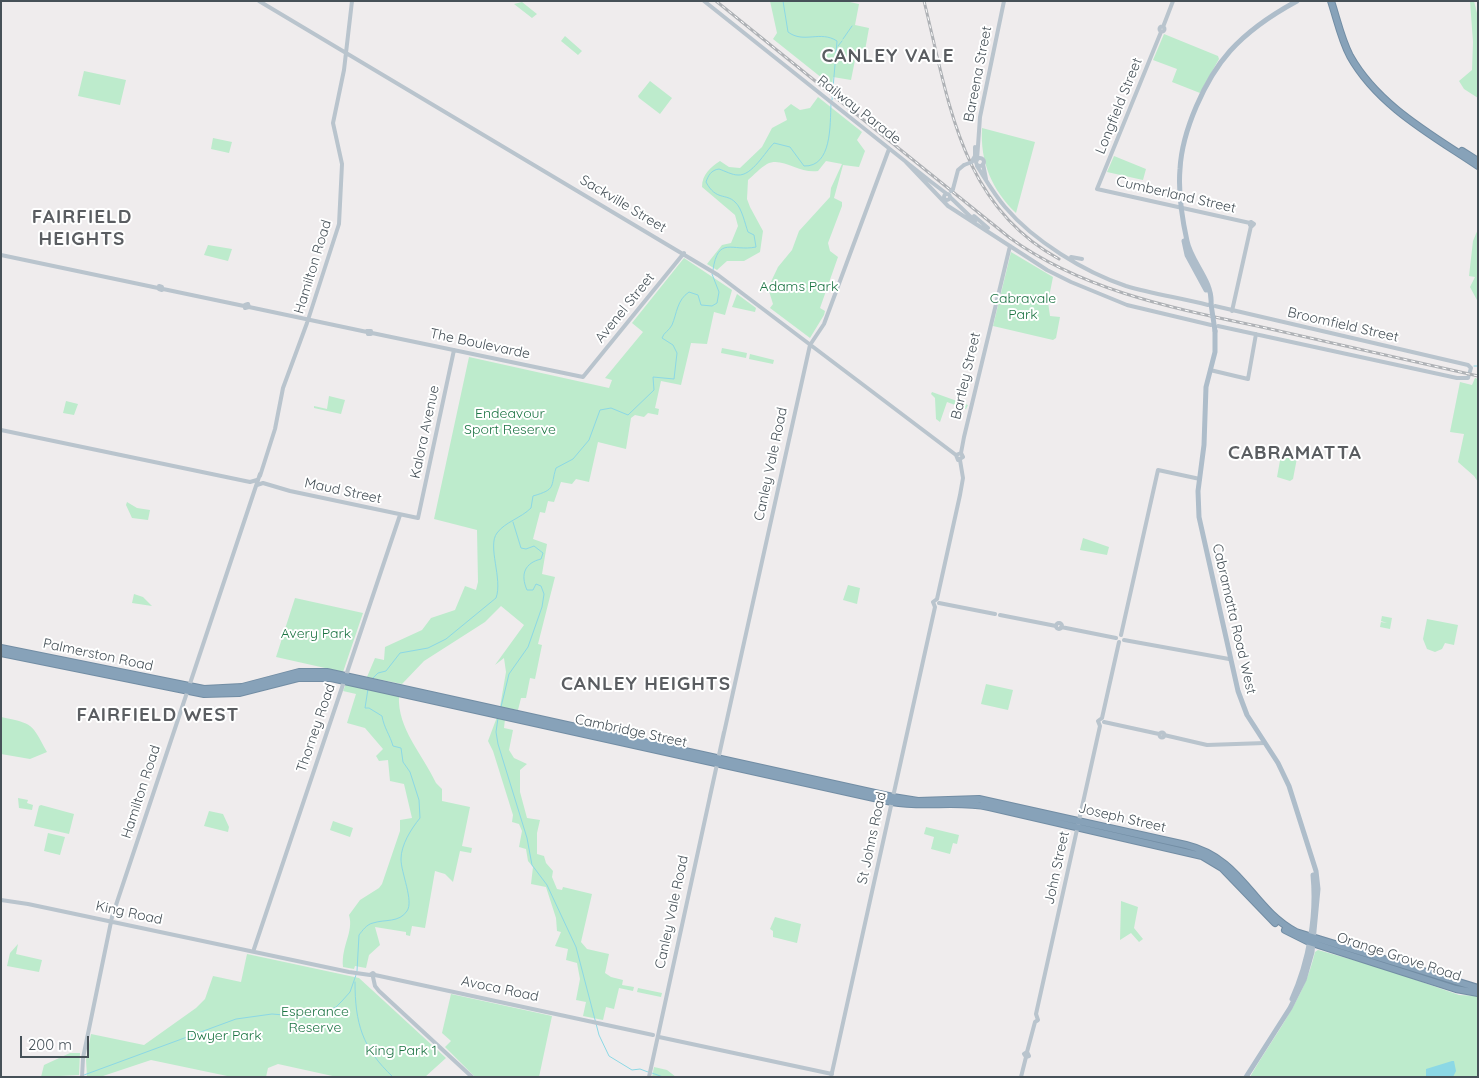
<!DOCTYPE html>
<style>
body{margin:0}
#map{position:relative;width:1479px;height:1078px;overflow:hidden;background:#efeced;font-family:Quicksand,sans-serif}
canvas{display:block}
.frame{position:absolute;inset:0;border:2px solid #465158;pointer-events:none}
.scale{position:absolute;left:20px;top:1036px;width:69px;height:22px;box-sizing:border-box;border:2px solid #465158;border-top:0;padding-left:6px;font-size:15px;line-height:18px;white-space:nowrap;color:#465158;-webkit-text-stroke:4px #fff;paint-order:stroke}
</style>
<div id="map">
<canvas width="1479" height="1078"></canvas>
<div class="frame"></div>
<div class="scale">200 m</div>
</div>
<script>
const c = document.querySelector('canvas').getContext('2d');
c.lineJoin = 'round';
function paint(path, color) { c.fillStyle = color; c.fill(path, 'evenodd'); }
function trace(path, color, width, dash) { c.strokeStyle = color; c.lineWidth = width; c.lineCap = dash ? 'butt' : 'round'; c.setLineDash(dash || []); c.stroke(path); }
function label(font, color, halo, rows, align = 'center') {
  c.font = font + ' Quicksand,sans-serif'; c.lineWidth = 4; c.setLineDash([]); c.textBaseline = 'middle'; c.strokeStyle = halo; c.fillStyle = color; for (const [text, x, y, turn = 0] of rows) {
    c.save(); c.translate(x, y); c.rotate((+turn || 0) * Math.PI / 180); c.textAlign = isNaN(turn) ? turn : align; if (halo) c.strokeText(text, 0, 0); c.fillText(text, 0, 0); c.restore();
  }
}
const green = new Path2D(`
 M770,1H845L859,4L855,25L869,28L864,56L856,55L851,80L833,77L832,86L773,39L777,33Z
 M1470,1H1474L1478,17V98L1464,89L1459,81L1472,70L1473,42Z
 M522,2L537,14L532,18L514,4Z
 M1164,34L1218,56L1219,59L1200,93L1172,82L1177,69L1153,60Z
 M565,36L582,51L578,55L561,41Z
 M84,71L126,80L120,105L78,96Z
 M650,81L672,98L660,114L639,98L638,96Z
 M818,97L862,132L857,140L865,151L859,167L843,165L834,198L842,202V206L828,243L830,251L838,257L820,308L825,311L824,315L810,338L770,308L773,304L768,288L778,267L792,250L799,231L830,197L831,188L842,164L826,161L818,171C799,174 782,156 767,164C760,168 754,175 748,180L747,199L750,207L763,231L760,252L744,261H727L717,270L707,264L722,245L731,243L738,226L735,215L702,187C702,174 711,167 720,161L729,167L740,168L762,147L772,128L787,120L784,110L791,104L800,110L810,108Z
 M982,128L1035,142L1016,213C992,190 980,162 982,128Z
 M213,138L232,142L229,153L211,149Z
 M1114,156L1146,169L1143,180L1107,172Z
 M1478,229V302L1470,287L1475,277L1469,276L1473,241Z
 M208,245L232,249L228,261L204,255Z
 M1011,252L1053,277L1048,302L1050,316L1060,317L1056,338L1053,340L993,326Z
 M684,258L732,290L725,315L714,312L707,344L691,343L681,385L661,381L655,408L659,409L658,415L648,413L644,417L635,415L631,418L626,449L598,442L589,482L576,479L572,484L561,482L554,502L548,501L545,513L540,512L533,539L547,544L542,574L555,577L538,644L542,645L535,679L530,678L526,698H521L518,710L500,707L506,672L504,658L495,665L524,625L501,606L485,622L424,661L402,684L367,677L375,658L384,660L385,647L422,630L431,618L455,610L465,586L476,590L478,582L477,530L434,519L469,357L609,388L612,380L605,378L643,332L632,323Z
 M737,294L756,308L755,312L732,307Z
 M722,348L747,353L746,358L721,353Z
 M750,354L774,360L773,364L749,359Z
 M1475,378L1478,379V482L1474,476L1458,462L1464,434L1450,432L1460,382L1472,385Z
 M932,392L968,405L966,409L947,402L940,422L936,419L935,398L931,394Z
 M329,396L345,400L341,414L314,408V406L327,409Z
 M66,401L78,404L74,415L63,413Z
 M1284,453L1295,455L1297,458L1293,479L1290,481L1277,477L1281,455Z
 M127,502L137,508L150,510L148,520L132,518L126,505Z
 M1083,538L1109,547L1107,555L1080,550Z
 M848,585L860,588L857,604L843,600Z
 M134,594L143,597L152,606L132,603Z
 M295,598L363,613L343,672L276,657Z
 M1382,616L1392,618L1390,629L1380,627L1381,622L1387,623L1381,621Z
 M1427,619L1458,625L1454,645L1445,643L1442,649L1435,652L1427,649L1423,639Z
 M346,684L399,696C397,728 423,755 436,783L442,789V801L470,807L462,846L472,848L471,853L460,851L453,882L445,874L435,871L425,928L412,926L410,936L406,935V932L375,927L380,945L369,955L366,968L355,966L354,969L343,967C341,946 354,932 349,915L360,900L379,888L382,884L400,831V820L412,818L404,784L390,781L388,760L379,761L376,756L383,749L365,728L347,723L356,694L343,691Z
 M986,684L1013,690L1008,710L981,704Z
 M1,717C34,724 31,723 47,752L30,759L1,754Z
 M497,717L505,719L504,728L513,730L509,750L514,758L527,764L520,770V792L527,818L540,820L537,833V854L544,856L546,863L553,871L552,877L557,889L562,890L563,887L592,894L581,942L587,949L609,954L605,973L611,977L623,980L622,985L634,987L633,991L619,988L614,1009L606,1007L603,1020L583,1016L586,1002L576,1000L580,979L577,963L566,960L568,949L555,946L561,932L557,931L556,918L546,887L531,884L533,867L528,861L526,849L519,847L522,831L519,824L512,822L513,815L493,751L488,741Z
 M18,798L28,800L27,803L33,805L32,810L19,808Z
 M41,805L74,814L69,834L34,826L39,806Z
 M209,811L223,814L229,827L228,832L204,826Z
 M333,821L353,828L350,837L330,830Z
 M926,827L959,835L957,844L953,843L950,854L931,849L934,837L924,834Z
 M48,833L65,837L60,855L44,851Z
 M1121,901L1138,907L1134,928L1143,939L1139,942L1131,933L1120,940Z
 M775,917L801,924L797,943L773,937V931L770,929Z
 M18,944L16,954L42,960L39,972L7,966L10,953Z
 M1318,950L1385,969L1459,995L1477,996L1478,1077H1250C1274,1035 1304,1000 1315,952Z
 M247,954L359,978L446,1058L425,1077H337L278,1064L268,1068L266,1077H232L151,1060L100,1077H87L86,1060L91,1034L144,1045L196,1008L205,999L213,976L241,982Z
 M638,988L662,993L661,997L637,992Z
 M451,994L552,1016L539,1077H475L445,1047L451,1041L442,1033Z
 M70,1053H80L79,1075L41,1077L44,1065Z
 M654,1067L667,1070L676,1077H652Z`);
const water = new Path2D(`
 M1452,1061H1454L1456,1071L1453,1077H1426V1069Z`);
const stream = new Path2D(`
 M783,1L788,32C804,44 820,30 837,41L832,100
 M843,39L852,26
 M838,46L842,41
 M713,270C718,235 732,252 756,247L754,235L748,232C745,224 742,208 735,202C726,193 716,201 706,182C708,176 711,170 719,169C725,171 732,175 738,175C752,176 765,152 774,143L790,147L804,166C832,167 830,125 831,104
 M1474,366H1478
 M371,680L378,673L386,671L400,653L428,648L446,639L496,598C503,579 487,546 497,533C505,522 521,518 531,508L533,496C557,489 550,487 556,468L573,459L589,440L600,410L611,408L628,415L654,390L653,377L674,379L677,353L673,345L662,338C664,332 669,331 672,325C677,313 677,300 689,292L698,295L701,305L712,306L717,303L719,292L712,274
 M501,707L509,674L528,647L542,607L544,594L541,586L536,584L533,590H527C520,574 525,563 541,559L543,553L534,546L526,549L521,548L513,522
 M498,718L496,732L498,744L527,838L532,865L547,885L576,947L599,1035L609,1056L632,1070L640,1069L648,1072
 M357,971L359,935C362,931 367,924 373,923C385,919 399,923 407,911C414,901 401,873 401,859C401,845 411,829 420,818L419,800L410,772L403,762L401,748L393,746C390,735 384,728 382,716L369,708H365L368,689
 M355,982C355,1023 362,1048 393,1077
 M652,1073L663,1077
 M84,1075L236,1019L272,1014L307,1017L324,1013L336,1007L342,1001L350,992L356,975`);
const secondary = new Path2D(`
 M259,1L718,275L956,455
 M704,1L930,181
 M1159.5 29a2.5 2.5 0 1 1 5 0a2.5 2.5 0 1 1-5 0Z
 M1163,27L1173,1
 M1161,32L1097,189L1250,223
 M976 162a4 4 0 1 1 8 0a4 4 0 1 1-8 0Z
 M977,160L980,117L1004,1
 M972,161L975,156V147
 M906,162L948,206L1047,270L1071,282L1127,305L1211,325
 M983,164L986,179
 M977,166C986,180 994,194 1005,207C1034,241 1084,272 1126,286C1153,294 1181,298 1208,305
 M930,181L947,194
 M953,189L958,170L964,165
 M944 197a3 3 0 1 1 6 0a3 3 0 1 1-6 0Z
 M950,197L975,221
 M974,216L988,228
 M1251,222L1254,224L1252,226L1250,225Z
 M1,255L158,288
 M1071,257L1082,259
 M159,286L162,287V290L159,289Z
 M163,289L244,306
 M248,304L249,307L245,308V305Z
 M1215,306L1468,365L1471,368L1468,378H1457L1218,326
 M249,307L367,332
 M1232,311L1251,226
 M367,331H371V334H368Z
 M372,333L583,377L684,253
 M1210,370L1248,379L1256,334
 M1,430L250,482L257,480
 M961,453L956,455L958,460L963,457L961,453L964,437L1010,246
 M260,476L275,429L283,388L307,323L339,224L342,164L333,123L344,70L352,1
 M257,485L263,483L290,491L418,518L454,350
 M939,603L995,614
 M1000,615L1056,626
 M1056 626a3 3 0 1 1 6 0a3 3 0 1 1-6 0Z
 M1061,627L1116,638
 M1121,635L1158,470L1200,479
 M1124,640L1229,659
 M1104,722L1159,734
 M1159.5 735a2.5 2.5 0 1 1 5 0a2.5 2.5 0 1 1-5 0Z
 M1164,735L1207,745L1265,743
 M710,796L810,345L824,324L889,149
 M1,900L28,904L349,972L370,975L373,973L375,975L653,1035
 M254,949L400,515
 M373,977L375,986L379,991L472,1077
 M659,1037L832,1074
 M1026,1057L1029,1056L1027,1052L1035,1022L1038,1020L1036,1014L1100,726L1098,721L1102,718L1119,642
 M82,1077L83,1058L112,917L260,474
 M649,1077L724,732
 M831,1077L935,607L933,602L937,599L960,495L963,478L960,460
 M1021,1077L1026,1057L1024,1054L1027,1052`);
const primary = new Path2D(`
 M1184,241L1187,255L1206,290
 M1211,304C1213,281 1191,262 1187,241C1182,218 1178,192 1180,169C1182,131 1205,79 1230,51C1248,31 1273,14 1297,1
 M1215,331V352L1206,387L1204,445L1198,491L1199,517L1238,691L1247,715L1278,763L1289,786L1316,871L1318,889L1312,952L1304,980L1290,1008L1246,1077
 M1292,999C1309,961 1317,916 1313,875`);
const highway = new Path2D(`
 M1331,1C1337,19 1341,39 1350,56C1378,106 1432,135 1478,166
 M1462,151L1478,161
 M1,648L204,689L242,687L299,672H327L893,797L918,801L979,799L1186,845C1243,859 1251,908 1296,932L1478,988
 M1,653L204,694L239,693L298,678H331L892,802C924,808 957,800 989,807L1202,856L1222,868L1275,923
 M1285,930L1309,942L1456,989L1478,993`);
const rail = new Path2D(`
 M716,1L1010,238C1085,292 1178,309 1266,328C1337,344 1407,360 1478,376
 M924,1C949,101 960,205 1059,259`);
const secondaryBridge = new Path2D(`
 M964,165L972,162
 M951,191L953,189`);
const primaryBridge = new Path2D(`
 M1211,304L1215,331`);
const streetNames = [
 ["Bareena Street",978,74,-79],
 ["Longfield Street",1119,106,-68],
 ["Railway Parade",859,110,38],
 ["Cumberland Street",1176,195,13],
 ["Sackville Street",623,204,31],
 ["Hamilton Road",313,267,-73],
 ["Avenel Street",625,308,-51],
 ["Broomfield Street",1343,325,13],
 ["The Boulevarde",480,344,12],
 ["Bartley Street",966,376,-77],
 ["Kalora Avenue",425,432,-78],
 ["Canley Vale Road",771,464,-78],
 ["Maud Street",343,491,12],
 ["Cabramatta Road West",1234,619,77],
 ["Palmerston Road",98,655,12],
 ["Thorney Road",316,728,-71],
 ["Cambridge Street",631,731,12],
 ["Hamilton Road",141,792,-72],
 ["Joseph Street",1122,818,13],
 ["St Johns Road",872,838,-78],
 ["John Street",1057,868,-78],
 ["Canley Vale Road",672,912,-78],
 ["King Road",129,913,12],
 ["Orange Grove Road",1399,957,18],
 ["Avoca Road",500,989,12]
];
const parkNames = [
 ["Adams Park",799,287],
 ["Cabravale",1023,299],
 ["Park",1023,315],
 ["Endeavour",510,414],
 ["Sport Reserve",510,430],
 ["Avery Park",316,634],
 ["Esperance",315,1012],
 ["Reserve",315,1028],
 ["Dwyer Park",224,1036],
 ["King Park 1",401,1051]
];
const districtNames = [
 ["CANLEY VALE",888,56],
 ["FAIRFIELD",82,217],
 ["HEIGHTS",82,239],
 ["CABRAMATTA",1295,453],
 ["CANLEY HEIGHTS",646,684],
 ["FAIRFIELD WEST",158,715]
];
paint(green, '#bdebcc');
paint(water, '#8cd8e5');
trace(stream, '#8cd8e5', 1);
trace(highway, '#728da4', 8);
trace(secondary, '#b9c4cd', 4);
trace(primary, '#aebdca', 5);
trace(highway, '#87a2b9', 6);
trace(rail, '#afb2b6', 3);
trace(rail, '#fff', 1, [4]);
trace(secondaryBridge, '#b9c4cd', 4);
trace(primaryBridge, '#aebdca', 5);
label('14px', '#465158', '#fff', streetNames);
label('14px', '#1c7443', '#fff', parkNames);
c.letterSpacing = '1px';
label('bold 19px', '#5a5d61', '#fff', districtNames);
c.letterSpacing = '0px';
</script>
